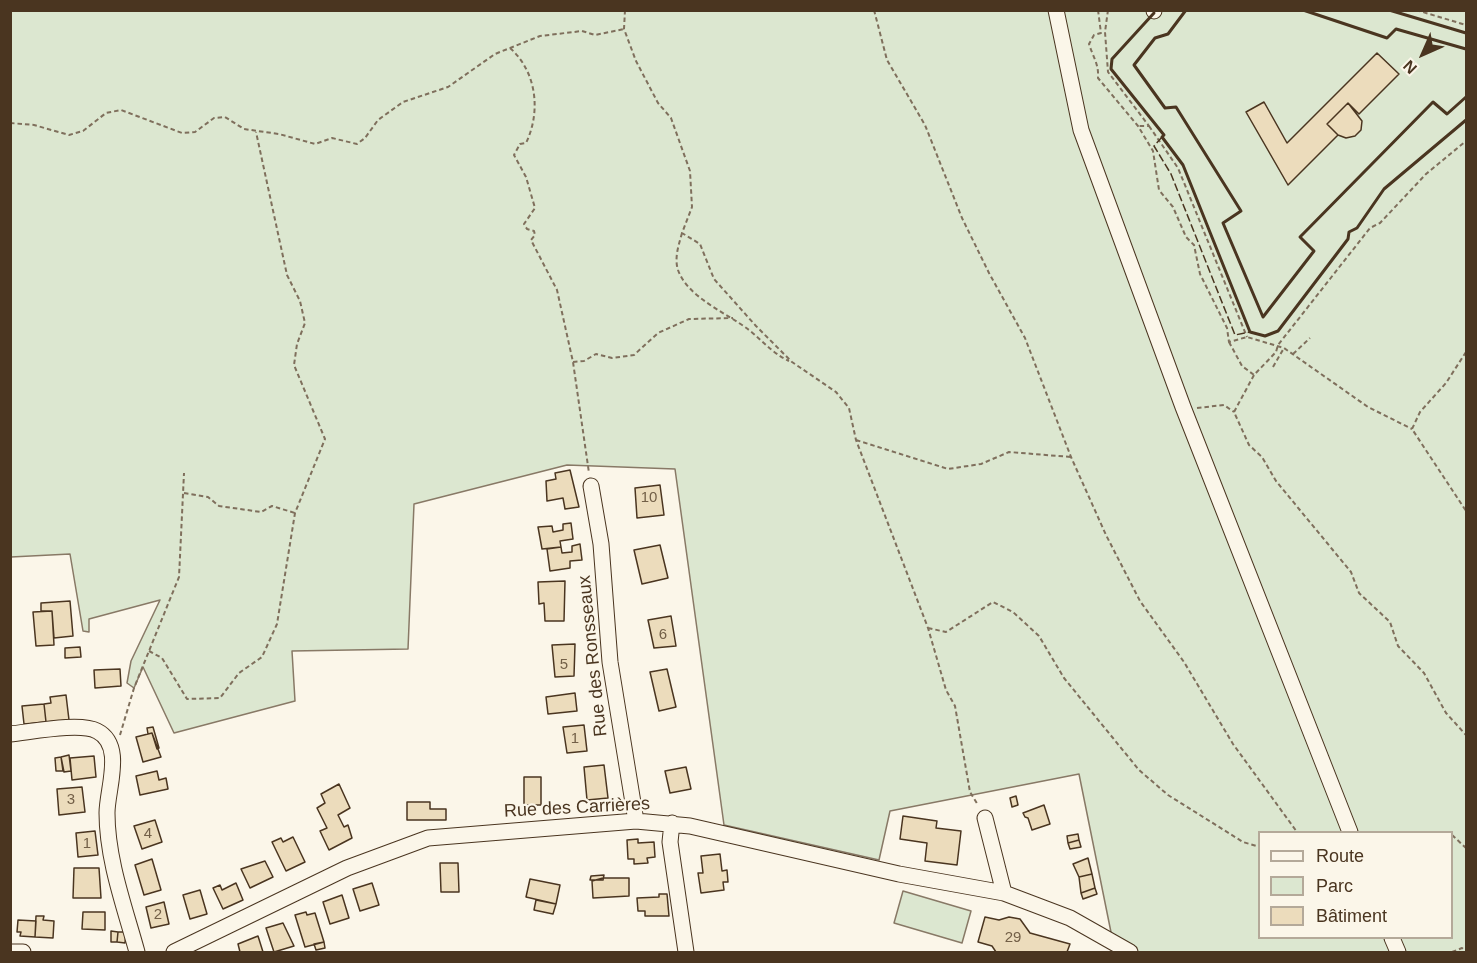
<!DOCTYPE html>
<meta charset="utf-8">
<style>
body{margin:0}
#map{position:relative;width:1477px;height:963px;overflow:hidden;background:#fbf6e9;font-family:Helvetica,sans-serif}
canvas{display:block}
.frame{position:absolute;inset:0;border:12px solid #4a3520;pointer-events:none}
.legend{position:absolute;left:1258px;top:831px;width:195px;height:108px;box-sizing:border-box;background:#fbf6e9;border:2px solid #b4a999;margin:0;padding:8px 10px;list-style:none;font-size:18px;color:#4a3520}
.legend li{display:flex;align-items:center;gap:12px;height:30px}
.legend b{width:30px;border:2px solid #b4a999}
.north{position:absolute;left:1393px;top:24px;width:60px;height:60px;-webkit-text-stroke:4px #fbf6e9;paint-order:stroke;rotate:225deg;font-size:16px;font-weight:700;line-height:24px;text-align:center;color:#4a3520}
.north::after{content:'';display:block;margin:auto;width:21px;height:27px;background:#4a3520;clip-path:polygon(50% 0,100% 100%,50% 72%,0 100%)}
</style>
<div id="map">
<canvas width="1477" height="963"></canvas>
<div class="frame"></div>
<ul class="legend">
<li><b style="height:8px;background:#fbf6e9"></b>Route</li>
<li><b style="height:16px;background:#dce7d0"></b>Parc</li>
<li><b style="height:16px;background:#ecdcbc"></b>Bâtiment</li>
</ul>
<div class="north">N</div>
</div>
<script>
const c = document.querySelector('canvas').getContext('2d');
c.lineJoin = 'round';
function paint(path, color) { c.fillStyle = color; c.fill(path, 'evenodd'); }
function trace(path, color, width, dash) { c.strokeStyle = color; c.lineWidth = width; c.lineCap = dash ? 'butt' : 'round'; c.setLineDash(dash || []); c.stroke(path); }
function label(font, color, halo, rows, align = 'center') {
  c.font = font + ' Helvetica,sans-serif'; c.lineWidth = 4.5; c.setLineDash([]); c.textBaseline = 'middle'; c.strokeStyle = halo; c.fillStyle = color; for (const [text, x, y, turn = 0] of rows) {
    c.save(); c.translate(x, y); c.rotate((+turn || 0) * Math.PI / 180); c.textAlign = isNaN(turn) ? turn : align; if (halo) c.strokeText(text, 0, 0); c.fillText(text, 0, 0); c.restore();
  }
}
const green = new Path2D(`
 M11,11H1466V952H1115L1079,774L890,811L879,860L724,825L675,469L567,465L414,504L408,649L292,651L295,701L174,733L143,667L134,688L127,683L131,661L160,600L89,619V632L83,631L70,554L11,557ZM1260,832H1452V938H1260Z
 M903,891L971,911L962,943L894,923Z`);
const building = new Path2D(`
 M1377,53L1399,74L1359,114L1348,103L1327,124L1338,135L1288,185L1246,112L1264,102L1287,143Z
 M1348,103L1362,121L1361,130L1355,136L1346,138L1338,135L1327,124Z
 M570,470L579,507L565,509L563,498L547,501L546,481L556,479L555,473Z
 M660,485L664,515L637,518L635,488Z
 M571,523L573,539L560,541L561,547L542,549L538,527L552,526L553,532L563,530V524Z
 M580,544L582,560L570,561V568L550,571L547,549L561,547L562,553L572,552V546Z
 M660,545L668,578L642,584L634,550Z
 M565,581L564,621H545L544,603L539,604L538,582Z
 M70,601L73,636L54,638L52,611H41V603Z
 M52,611L54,645L36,646L33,612Z
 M671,616L676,646L654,648L648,620Z
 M575,644L574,676L555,677L552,645Z
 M80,647L81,657L65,658V648Z
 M120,669L121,686L95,688L94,670Z
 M667,669L676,707L659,711L650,672Z
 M575,693L577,711L548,714L546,697Z
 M66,695L69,720L46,722L44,704L51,703L50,697Z
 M44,704L46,722L24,724L22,706Z
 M584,725L587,751L567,753L563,727Z
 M153,727L159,748L157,749L152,733L148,734L147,728Z
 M152,733L161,757L143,762L136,737Z
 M69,755L71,771L64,772L61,757Z
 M94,756L96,777L72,780L70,758Z
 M61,757L63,771H56L55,758Z
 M604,765L608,798L587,800L584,767Z
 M686,767L691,789L670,793L665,771Z
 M157,771L159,780L166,778L168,789L140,795L136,776Z
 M524,777H541V805H524Z
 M339,784L350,808L338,815L344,827L348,825L352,838L329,850L320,831L327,828L317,808L325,803L321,794Z
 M82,787L85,812L59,815L57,789Z
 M1016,796L1018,805L1012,807L1010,798Z
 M407,802H430V809H446V820H407Z
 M1044,805L1050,824L1032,830L1028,818L1025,817L1023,813Z
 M903,816L937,821L936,828L961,831L957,865L925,861L927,843L900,839Z
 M155,820L162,842L142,849L134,826Z
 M95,831L98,855L78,857L76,833Z
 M1078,834L1079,840L1068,843L1067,836Z
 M293,837L305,862L286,871L272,842L281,838L283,842Z
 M638,839V843L654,842L655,857L647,858L648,863L634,864V859H628L627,840Z
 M1079,840L1081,847L1070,849L1068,843Z
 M720,854L722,871L727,870L728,882H723L724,890L701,893L698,873H703L701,856Z
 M1088,858L1092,874L1079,877L1073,864Z
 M152,859L161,890L144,895L135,865Z
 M265,861L273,877L250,888L241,869Z
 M440,863H458L459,892H441Z
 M74,868H99L101,898H73Z
 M1092,874L1095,888L1081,893L1079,877Z
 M604,875L603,880H590L591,876Z
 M603,878H629V896L593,898L592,881Z
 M530,879L560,885L556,904L526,897Z
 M236,883L243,900L223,909L213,888L220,885L222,890Z
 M372,883L379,905L360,911L353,889Z
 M1095,888L1097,894L1083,899L1081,893Z
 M200,890L207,914L190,919L183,895Z
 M659,894H667L669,916H645V911H638L637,898L659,897Z
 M342,895L349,918L330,924L323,902Z
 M536,900L556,904L553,914L534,910Z
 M164,902L169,924L151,928L146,907Z
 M83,912H105V930L82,929Z
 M306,912L307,915L315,913L324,942L305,947L295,915Z
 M36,916H44L43,920L54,921L53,938L35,937Z
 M985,917L999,920L1009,917L1020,919L1030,933L1070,944L1067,952H996L992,946L978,942Z
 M18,920L36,921L35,937L20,936L21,932H17Z
 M283,923L294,946L274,952L266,928Z
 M111,931L118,932L117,942H111Z
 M118,932H126L125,943L117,942Z
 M258,936L263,952H240L238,944Z
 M324,942L325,948L316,950L314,944Z`);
const path = new Path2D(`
 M625,10L624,29L636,61L658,103L671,118L690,171L692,207L682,233L700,244L714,279L756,326L792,362L836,392L849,408L856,440L928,628L946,690L955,706L970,792L978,805
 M874,10L887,60L925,125L962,218L989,273L1025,338L1071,457L1106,535L1140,601L1184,662L1233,744L1297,832
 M1098,10L1101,33L1094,35L1089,44C1093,57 1099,64 1098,78L1138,126L1153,151L1159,190L1173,207L1186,237L1194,245L1200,274L1227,328L1229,342L1247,337L1284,348L1368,407L1412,429
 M1108,10L1105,32L1108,72L1149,126H1138
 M1416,10L1466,25
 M510,48C537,72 541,112 526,143L520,144L514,155L526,177L535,208L524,224L527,229L534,231L535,235L531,240L557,290L573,362L589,473
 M10,123L34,125L69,135L83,131L106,113L121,110L182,133L195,132L214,118L225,117L244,129L279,134L315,144L332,138L357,144L365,138L378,120L403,102L448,87L495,54L540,36L582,31L595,35L624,29
 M1149,126L1178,168L1247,337
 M682,233C679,244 674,258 678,270C688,298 727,313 749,330C763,341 772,353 789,361
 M1229,342L1242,366L1254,375L1276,352L1278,345L1370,228L1380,223L1426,174L1466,141
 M1466,352L1446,383L1420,412L1412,429L1466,511
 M1293,354L1310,338
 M573,362L584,361L596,354L612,358L634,355L658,333L689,319L733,318
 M1273,367L1284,348
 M1254,375L1234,412L1249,445L1262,457L1276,481L1351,572L1359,593L1390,622L1398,646L1424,673L1446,713L1466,735
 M1197,408L1224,405L1234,412
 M856,440L948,469L981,464L1009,452L1071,457
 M184,493L208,497L219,506L261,512L272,506L295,513
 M928,628L946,632L993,602L1013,612L1039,636L1064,678L1139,770L1168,795L1243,842L1260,847
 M149,651L162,658L187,699L220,698L239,673L262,657L277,624L295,513L325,439L294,365L297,344L305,323L300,301L287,275L256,132
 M120,735L134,688L179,577L184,473
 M1452,835L1466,848
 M1452,952L1462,948L1466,951`);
const minor = new Path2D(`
 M1056,10L1081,130L1183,407L1350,832
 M1154,10V11
 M591,486L601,544L610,662L636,821
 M10,734C31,732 80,722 97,731C125,745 107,789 107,813C107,860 125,908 137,952
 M985,818L1004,893
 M672,823L670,842L686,952
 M1392,938L1398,952
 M10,952H23
 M174,952L347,868L428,838L636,821L690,826L899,874L1004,893L1070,918L1130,952`);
const fence = new Path2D(`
 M1162,137L1154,146L1171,174L1235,335L1250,332`);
const wall = new Path2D(`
 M1186,10L1168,34L1155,38L1134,65L1165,108L1176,107L1241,211L1223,223L1263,317L1314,251L1300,237L1433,102L1447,114L1466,97
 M1303,10L1387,38L1396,29L1466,49
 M1389,10L1466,33
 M1154,13L1112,59L1111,69L1164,135L1162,137L1183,165L1250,332L1265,336L1278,331L1348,239L1349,232L1357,228L1384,189L1466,120`);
const numberNames = [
 ["10",649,498],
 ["6",663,635],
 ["5",564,665],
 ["1",575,739],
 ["3",71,800],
 ["4",148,834],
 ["1",87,844],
 ["2",158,915],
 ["29",1013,938]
];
const streetNames = [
 ["Rue des Ronsseaux",593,656,-96],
 ["Rue des Carrières",577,808,-3]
];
paint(green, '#dce7d0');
trace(green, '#887966', 1.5);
paint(building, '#ecdcbc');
trace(building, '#4a3520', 1.5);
trace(minor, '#4a3520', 17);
trace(path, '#7f6f5c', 2, [4.5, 3]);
trace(minor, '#fbf6e9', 15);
trace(fence, '#4a3520', 1.5, [8, 3]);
trace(wall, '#4a3520', 3);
label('15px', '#725f47', null, numberNames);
label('18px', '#4a3520', '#fbf6e9', streetNames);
</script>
